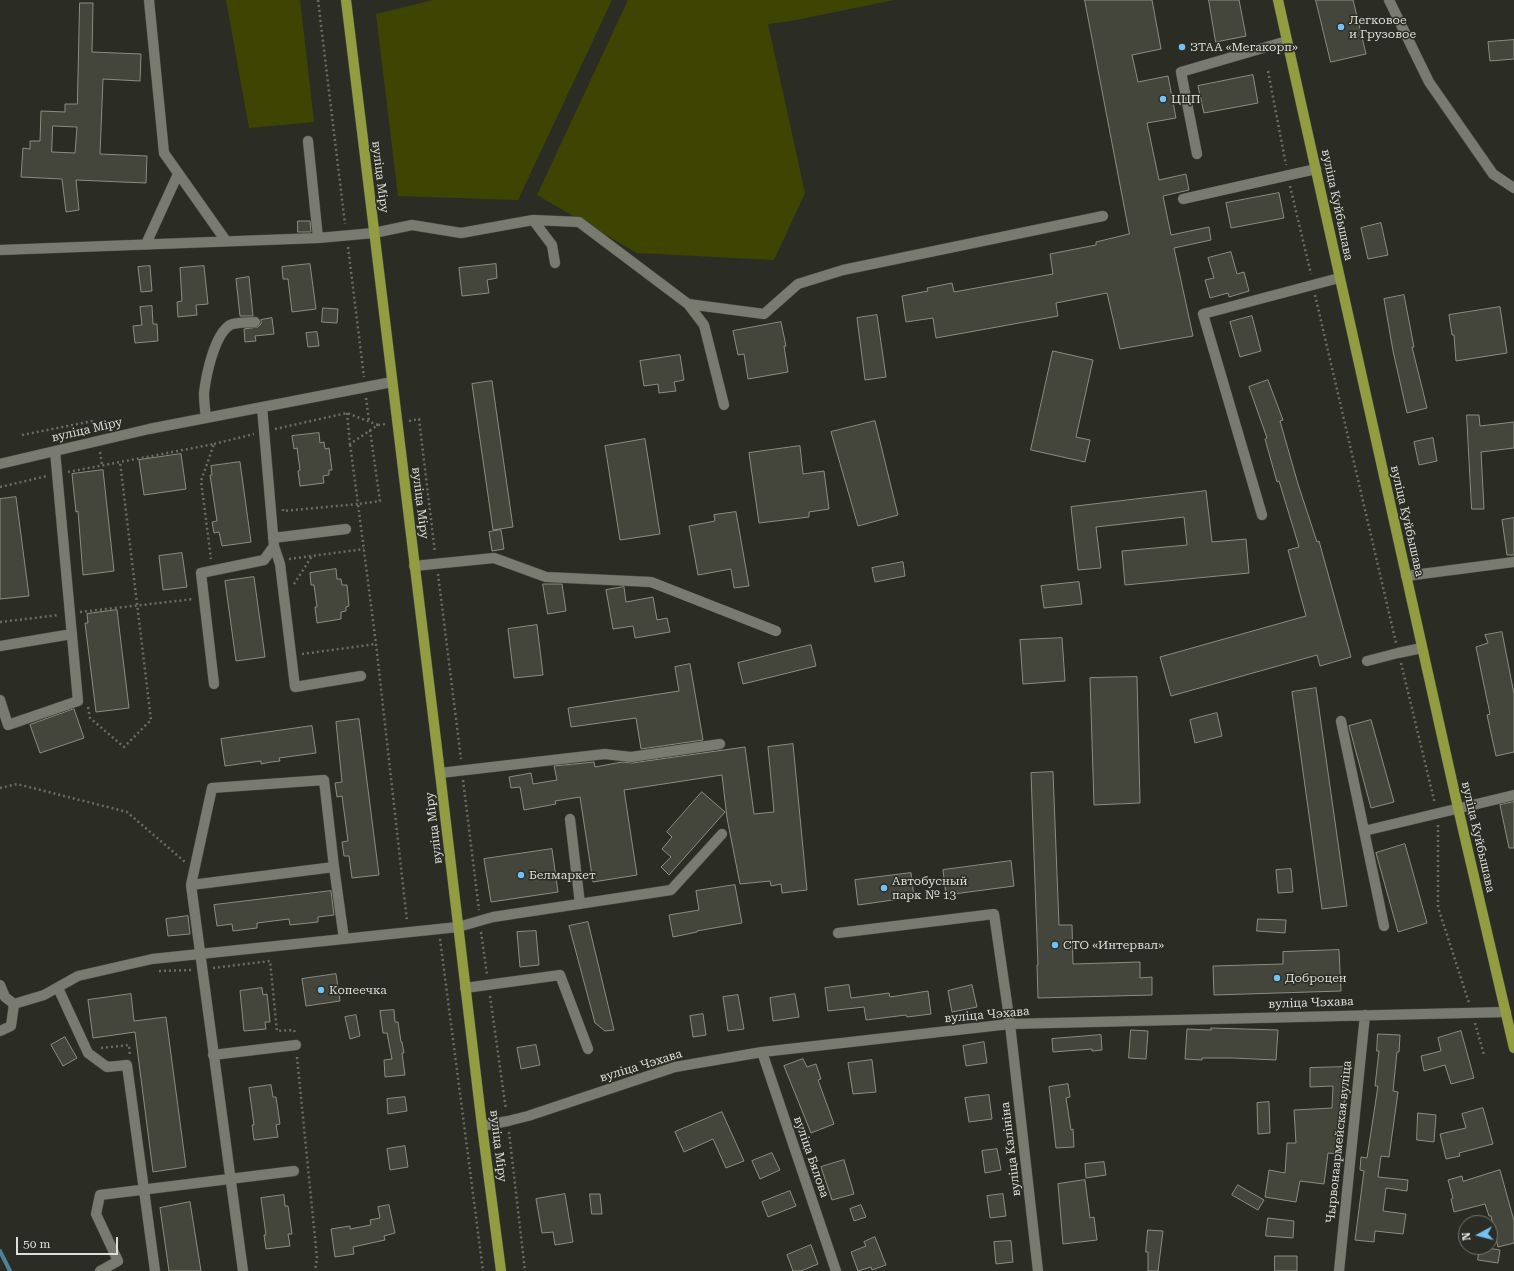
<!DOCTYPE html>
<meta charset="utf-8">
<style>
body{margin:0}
#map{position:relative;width:1514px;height:1271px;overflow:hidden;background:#2b2d24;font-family:"Roboto Serif",serif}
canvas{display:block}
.north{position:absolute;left:1458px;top:1215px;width:40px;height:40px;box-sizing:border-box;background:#2b2d24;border:1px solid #73746c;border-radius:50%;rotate:263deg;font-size:11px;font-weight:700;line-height:16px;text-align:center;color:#dedfd9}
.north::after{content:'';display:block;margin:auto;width:14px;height:18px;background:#72c1f5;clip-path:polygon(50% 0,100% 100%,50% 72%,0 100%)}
.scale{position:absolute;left:16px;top:1237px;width:102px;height:18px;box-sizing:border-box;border:2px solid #dedfd9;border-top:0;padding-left:5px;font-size:12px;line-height:14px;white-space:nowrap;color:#dedfd9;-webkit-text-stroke:3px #2b2d24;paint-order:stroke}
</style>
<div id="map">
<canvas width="1514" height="1271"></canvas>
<div class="north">N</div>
<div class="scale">50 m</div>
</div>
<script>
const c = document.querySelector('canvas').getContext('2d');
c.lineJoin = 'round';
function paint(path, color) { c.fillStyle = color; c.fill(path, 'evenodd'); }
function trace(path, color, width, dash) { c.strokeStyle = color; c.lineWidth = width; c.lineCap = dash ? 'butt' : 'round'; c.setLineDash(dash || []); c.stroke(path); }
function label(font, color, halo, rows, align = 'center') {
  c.font = font + ' "Roboto Serif",serif'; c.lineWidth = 3; c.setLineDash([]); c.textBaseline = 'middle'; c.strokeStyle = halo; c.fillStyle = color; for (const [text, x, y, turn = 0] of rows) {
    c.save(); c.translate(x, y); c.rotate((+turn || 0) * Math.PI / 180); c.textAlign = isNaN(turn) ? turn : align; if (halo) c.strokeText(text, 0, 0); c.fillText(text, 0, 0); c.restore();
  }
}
const green = new Path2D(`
 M226,0H300L314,122L249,128Z
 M433,0H612L518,200L398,196L376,14Z
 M628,0H894L791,21L768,24L805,193L774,260L637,253L537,195Z`);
const stream = new Path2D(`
 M0,1251L10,1271`);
const building = new Path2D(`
 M1085,0H1152L1161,49L1132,55L1138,82L1168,76L1176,118L1147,123L1159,180L1186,174L1189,190L1163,196L1171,235L1209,227L1211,240L1174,248L1193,336L1120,349L1107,293L1056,303L1058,316L936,338L933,318L906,322L902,296L928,291L927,288L952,283L954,292L1053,274L1050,254L1096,245V242L1129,234Z
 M1209,0H1239L1246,36L1216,42Z
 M1316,0H1353L1366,54L1331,62Z
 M80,3H93L92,52L141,54L140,81L103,79L100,154L147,156L146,183L76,180L79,210L66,212L62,179L21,177L23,148L30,149V141H40L41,111L65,112V104H77ZM53,126L77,127L75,153L52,152Z
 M1514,40V59L1490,61L1488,42Z
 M1253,75L1258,103L1204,113L1198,86Z
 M1279,193L1284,218L1231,228L1226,203Z
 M298,221H310L311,232H298Z
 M1381,223L1388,255L1368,259L1361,228Z
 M1231,252L1237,274L1244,272L1249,291L1229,297L1228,293L1210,298L1205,280L1214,278L1208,258Z
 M310,264L316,309L292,312L288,279H283L282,267Z
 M496,264L497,278L487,280L489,293L462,296L459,268Z
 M150,266L152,291L141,292L138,267Z
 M204,266L208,304L196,305L197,315L178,317L177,302L182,301L180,268Z
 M249,277L253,316H240L236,279Z
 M1404,295L1414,347H1412L1427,408L1407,413L1393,351L1384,299Z
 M152,306L153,324H157L158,341L135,343L133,326L142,325L140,307Z
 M1500,307L1507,353L1456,361L1454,335H1452L1449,315Z
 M323,308L338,309L337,323L322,322Z
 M877,315L886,377L865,380L857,318Z
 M1252,316L1261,351L1240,357L1230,322Z
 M272,318L274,334L255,336L256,341L245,342L244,329L258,327L261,324V320Z
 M781,322L786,346H784L788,372L748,379L744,354L738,355L733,331Z
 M317,332L319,346L308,347L306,333Z
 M1053,351L1093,360L1076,437L1090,440L1085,462L1031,450Z
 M680,355L684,380L674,382L676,391L659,393L658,384L644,386L640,361Z
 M1268,380L1283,420L1280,421L1298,484L1317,542L1319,541L1351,657L1320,666L1317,655L1171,696L1160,657L1306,616L1288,550L1299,547L1279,481L1277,482L1265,439L1267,438L1249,387Z
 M492,381L513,527L493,530L472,384Z
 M1467,415H1479L1480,426L1514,422V448L1481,452L1484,509H1472Z
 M875,421L898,515L858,526L831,432Z
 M319,433L320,443L324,442L325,449L329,448L332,470H329V475L323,476L324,483L300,486L298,471L300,470L297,448L294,449L292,436Z
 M1433,438L1437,461L1419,465L1414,442Z
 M645,439L660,534L620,540L605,446Z
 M800,446L803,474L824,471L829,509L809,512V517L759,523L749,453Z
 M181,454L186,489L144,495L139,460Z
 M240,462L251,542L222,546L219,532L214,533L212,522L217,521L210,475H212L211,466Z
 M103,470L114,571L83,575L78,511L76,512L72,474Z
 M1206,491L1212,542L1246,539L1249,573L1125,585L1122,551L1187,545L1184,517L1096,527L1101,568L1078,570L1071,507Z
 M16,497L29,596L0,599V499Z
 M736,512L749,586L734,588L731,569L698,575L689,526L715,521L714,515Z
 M1514,518V555H1507L1502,520Z
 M501,530L504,549L492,551L489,532Z
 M182,553L187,587L163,590L159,556Z
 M903,562L905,576L875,582L872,568Z
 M336,569L337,579H341L342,585H347L349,606L346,607V611L341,612V619L317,623L315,607H317L314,585H311L310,573Z
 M254,577L265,657L236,661L225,581Z
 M1079,582L1082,604L1044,608L1041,586Z
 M543,584H562L566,611L548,614Z
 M624,587L626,602L653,597L657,620L667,618L670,632L635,638L633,626L613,629L606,590Z
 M117,610L129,708L96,712L85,623H88L87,614Z
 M537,625L543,675L514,678L508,629Z
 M1502,632L1514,694V752L1496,756L1487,715L1490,714L1476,647L1488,643L1485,635Z
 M1062,638L1065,681L1023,684L1020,640Z
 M811,645L816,666L743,684L738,663Z
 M690,664L703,740L641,749L636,718L571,727L568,708L679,691L675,667Z
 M1137,677L1140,803L1094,805L1090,678Z
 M1316,688L1347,906L1322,909L1292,692Z
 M74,709L84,738L40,753L30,725Z
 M1217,713L1222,736L1195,743L1190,720Z
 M359,719L379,875L352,878L349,856H344L342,842L348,841L342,796L337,797L335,783L342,782L336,722Z
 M1371,720L1394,802L1371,808L1349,726Z
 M312,726L316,753L279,758L280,761L271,762L261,764V761L225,766L221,739Z
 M793,744L807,890L782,893L781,884L771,886L770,881L740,884L727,818L722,775L624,790L637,875L593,882L580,797L555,801L556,804L524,810L520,787L511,788L509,777L531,773L533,784L557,780L554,766L594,762L595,767L622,762L632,763L745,747L754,814L774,812L768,747Z
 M1053,772L1059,925H1072L1073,964L1140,962V978L1152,977V995L1038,998L1037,965H1038L1031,773Z
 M702,792L725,812L669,875L661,867L671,857L662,849L672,837L667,832Z
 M1514,802V848H1509L1500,805Z
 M1405,844L1427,923L1398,932L1376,853Z
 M552,849L558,892L491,902L484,859Z
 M1011,861L1014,886L946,895L943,870Z
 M1291,869L1293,892L1278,893L1276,870Z
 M911,873L914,897L858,905L855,880Z
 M735,885L742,923L697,931V932L673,937L669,915L699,910L696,891Z
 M331,891L334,915L318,917V922L290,925L289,919L257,923V928L233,931L232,924L217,926L214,905Z
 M188,916L190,934L168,936L166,919Z
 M1258,919L1286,920L1285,933L1257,931Z
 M588,922L614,1030L605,1031L595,1023L569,926Z
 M536,931L539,965L520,967L517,932Z
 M1339,950L1341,991L1214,995L1213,966L1283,964V952Z
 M336,974L340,1001L306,1006L302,979Z
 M849,985L851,998L889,993L890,997L928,991L931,1014L907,1017L906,1015L866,1020L864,1007L828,1011L825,988Z
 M972,985L977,1007L952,1012L948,991Z
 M262,988L263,995L267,994L270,1022H265L266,1029L244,1031L240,991Z
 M131,994L134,1021L166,1017L186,1167L153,1172L135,1032L93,1038L88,1000Z
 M795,994L799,1017L773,1021L770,998Z
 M738,995L744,1029L728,1031L723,997Z
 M394,1010L395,1022H398L401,1042H402L404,1053H402L405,1075L385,1077L384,1060L392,1059L387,1033H383L380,1011Z
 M703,1014L706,1035L693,1037L690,1016Z
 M356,1015L360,1036L350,1039L345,1017Z
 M1211,1028L1278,1030L1276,1060L1233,1058H1202V1060L1185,1059L1187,1029L1211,1030Z
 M1131,1030L1148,1031L1146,1059L1129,1058Z
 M1461,1031L1474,1078L1451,1084L1445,1065L1424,1071L1421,1056L1441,1051L1438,1038Z
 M1378,1034L1400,1035L1399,1052H1397L1393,1091L1398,1092L1389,1157L1381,1156L1378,1177L1408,1180L1407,1191L1386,1188L1383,1211L1406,1214L1403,1234L1375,1231L1374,1242L1355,1240L1364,1171L1360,1170L1361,1157L1367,1158L1378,1086H1375L1379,1051H1377Z
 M1101,1035L1102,1050L1092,1051V1049L1053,1052L1052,1039Z
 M65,1037L77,1058L63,1066L51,1045Z
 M984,1042L987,1063L966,1066L963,1046Z
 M536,1045L540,1065L521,1069L517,1048Z
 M803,1059L807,1067L816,1064L821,1079L818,1080L834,1124L811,1133L784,1066Z
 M872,1060L876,1092L853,1094L848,1063Z
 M1345,1067V1102H1344L1338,1154L1328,1153L1324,1184L1300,1181L1296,1202L1265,1197L1269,1170L1285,1173L1287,1143H1296L1294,1110L1332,1108L1333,1086L1310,1087V1068Z
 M1068,1084L1070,1097L1066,1098L1071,1130L1073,1129L1074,1147L1056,1148L1049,1087Z
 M271,1085L273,1097H276L280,1124L276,1125L278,1137L254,1140L252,1125H254L249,1088Z
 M989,1095L992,1119L969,1122L965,1098Z
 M405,1097L407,1111L388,1114L387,1099Z
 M1269,1102L1270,1133L1258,1134L1257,1103Z
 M1483,1108L1493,1144L1459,1153L1460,1156L1446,1159L1440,1134L1466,1128L1462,1114Z
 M722,1112L744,1161L726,1168L713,1139L684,1152L675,1132Z
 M1418,1113L1436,1115L1434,1142L1417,1140Z
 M405,1146L408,1167L390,1170L387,1149Z
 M997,1149L1001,1170L985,1173L982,1151Z
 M772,1153L780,1170L760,1179L752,1161Z
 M844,1160L854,1194L832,1200L821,1167Z
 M1104,1162L1106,1175L1086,1178L1085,1164Z
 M1500,1170L1514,1221V1243L1498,1247L1491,1216H1489L1485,1204L1454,1212L1451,1199L1453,1198L1448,1180L1462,1176L1463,1181Z
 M1085,1180L1090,1218L1094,1217L1097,1240L1063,1244L1058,1184Z
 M1238,1185L1264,1200L1258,1210L1232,1195Z
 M790,1191L796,1206L768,1217L762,1202Z
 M565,1194L573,1242L555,1245L553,1232L542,1233L536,1199Z
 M590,1194H600L602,1214H592Z
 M1003,1194L1006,1216L990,1218L987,1196Z
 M284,1195L285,1206H288L292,1234H288L290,1246L266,1249L264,1235H266L261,1198Z
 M190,1202L201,1271H169L160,1208Z
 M389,1205L395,1233L384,1236L385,1240L353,1247L354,1254L335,1257L331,1229L350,1226V1229L371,1225L370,1220L380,1218L378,1207Z
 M861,1205L866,1217L854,1221L850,1209Z
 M1268,1218L1294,1221L1293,1238L1266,1236Z
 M1148,1230L1163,1231L1158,1271H1148V1252H1146Z
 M875,1237L886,1265L872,1270L871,1267L858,1271L851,1252L866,1246L864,1242Z
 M1011,1241L1013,1262L996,1264L994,1242Z
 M811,1245L818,1264L801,1271H793L787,1255Z
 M1480,1247L1500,1250L1498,1263L1478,1260Z
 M1275,1256H1297V1271H1275Z`);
const path = new Path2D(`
 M318,0L345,224
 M1268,71L1286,165
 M1290,186L1311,274
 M348,247L364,377
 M1315,295L1396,643
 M366,398L369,421
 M409,421L419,419L435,553
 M378,425L386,424
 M275,429L347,413L378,425L350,444L347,413
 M370,430L380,501L358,504L376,644L407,921
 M22,435L93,421L96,431
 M214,444L254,434
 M100,452L102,465
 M68,472L214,444L201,481L211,559
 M0,487L47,476
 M283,509V511L358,504L350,444
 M289,559L364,549
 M438,574L461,759
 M294,584L312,556
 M80,612L194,599
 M0,622L59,615
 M302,654L376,644
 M1401,663L1435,804
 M88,707L90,718L124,747L151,720L120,462
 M463,780L479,910
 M0,788L17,784L127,812L185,862
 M1438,825V907L1469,1003
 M481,932L487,975
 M440,939L483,1271
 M213,968L270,961L277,1031L294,1030L295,1034
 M159,971L192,970
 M490,996L506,1110
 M1475,1023L1484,1055
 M101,1048L129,1045L130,1056
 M297,1057L317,1258L315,1271
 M509,1132L525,1271`);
const minor = new Path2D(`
 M149,0L164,153L226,241
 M1389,0L1429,82L1493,174L1514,188
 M308,141L318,238L374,233L412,225L461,233L533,220L552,245L555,263
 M1197,154L1181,72L1287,41
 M1183,199L1316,169
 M533,220L579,222L688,304L764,314L798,284L843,270L1103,216
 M146,244L178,174
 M0,250L318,238
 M688,304L704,325L724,405
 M206,418C205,410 204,401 204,393C206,376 214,335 230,325C236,322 248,323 255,322
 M0,464L149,429L392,382
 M1262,515L1203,314L1339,278
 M273,538L346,529
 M274,546L280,564L295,687L361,676
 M414,566L494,558L546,577L651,582L776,631
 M1406,576L1514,562
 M0,646L72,634
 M1367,661L1398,653L1422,648
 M214,684L201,573L264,560L274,546L262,407
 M0,700L8,725L78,701L55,451
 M1341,721L1384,926
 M440,773L605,754L631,757L720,744
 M570,819L580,904
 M1364,831L1514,795
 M334,867L344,939
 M191,885L212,788L324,780L334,867L191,885L243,1271
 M838,933L994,914L1010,1024L1038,1271
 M0,985L5,997L14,1004
 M58,988L88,1053L107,1067L127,1065L155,1271
 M465,988L560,975L588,1049
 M14,1004L44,995L78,976L152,959L458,927L493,917L671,890L722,834
 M0,1031L11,1026L14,1004
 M762,1052L836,1271
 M213,1055L296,1045
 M482,1126L508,1121L528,1116L675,1067L762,1052L1010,1024L1506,1012
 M100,1271L118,1261L96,1214L100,1195L294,1171
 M1339,1271L1365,1015`);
const major = new Path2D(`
 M346,0L440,773L482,1126L501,1271
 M1278,0L1458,808L1514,1048`);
const markers = [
 [1341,27,4,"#72c1f5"],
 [1182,47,4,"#72c1f5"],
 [1163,99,4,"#72c1f5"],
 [521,875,4,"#72c1f5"],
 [884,888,4,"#72c1f5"],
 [1055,945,4,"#72c1f5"],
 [1277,978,4,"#72c1f5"],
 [321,990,4,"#72c1f5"]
];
const poiNames = [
 ["Легковое",1349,20],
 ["и Грузовое",1349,34],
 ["ЗТАА «Мегакорп»",1190,47],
 ["ЦЦП",1171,99],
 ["Белмаркет",529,875],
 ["Автобусный",892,881],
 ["парк № 13",892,895],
 ["СТО «Интервал»",1063,945],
 ["Доброцен",1285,978],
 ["Копеечка",329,990]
];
const streetNames = [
 ["вуліца Міру",380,177,83],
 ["вуліца Куйбышава",1337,205,78],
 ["вуліца Міру",87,430,-13],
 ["вуліца Міру",420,503,83],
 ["вуліца Куйбышава",1407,521,77],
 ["вуліца Міру",434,828,-97],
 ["вуліца Куйбышава",1478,837,77],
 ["вуліца Чэхава",1311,1003,-2],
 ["вуліца Чэхава",987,1015,-5],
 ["вуліца Чэхава",641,1066,-17],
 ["Чырвонаармейская вуліца",1339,1142,-84],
 ["вуліца Міру",498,1146,83],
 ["вуліца Калініна",1011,1149,-97],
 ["вуліца Бялова",811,1157,71]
];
paint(green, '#3e4503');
trace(stream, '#4e8099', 4);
paint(building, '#44463c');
trace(building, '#8b8d82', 1);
trace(minor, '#494a42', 11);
trace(major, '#494a42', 11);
trace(path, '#6b6d65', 2.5, [2, 3]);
trace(minor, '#797b71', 10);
trace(major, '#929d42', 10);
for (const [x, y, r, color] of markers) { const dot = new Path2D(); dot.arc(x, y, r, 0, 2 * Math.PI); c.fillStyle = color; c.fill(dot); trace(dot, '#2b2d24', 1.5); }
label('12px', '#dedfd9', '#2b2d24', poiNames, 'left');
label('12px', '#dedfd9', '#2b2d24', streetNames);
</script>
